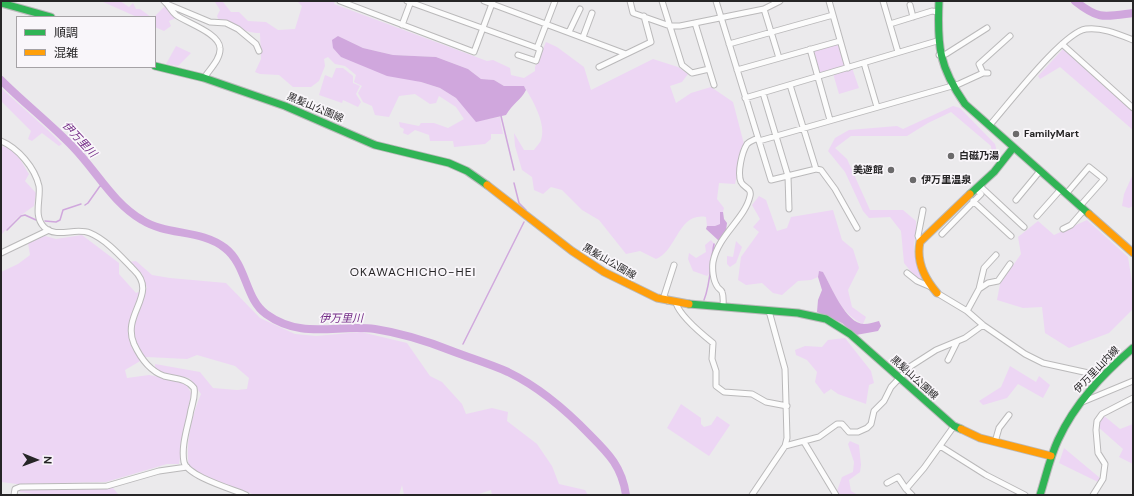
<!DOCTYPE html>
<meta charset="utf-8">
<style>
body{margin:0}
#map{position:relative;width:1134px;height:496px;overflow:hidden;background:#ebeaec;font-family:"DM Sans","Noto Sans JP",sans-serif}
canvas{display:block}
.frame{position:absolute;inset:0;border:2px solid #262526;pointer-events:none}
.legend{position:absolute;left:16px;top:16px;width:140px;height:52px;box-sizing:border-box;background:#f9f6fa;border:1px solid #a5a2a5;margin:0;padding:5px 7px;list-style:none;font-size:12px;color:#262526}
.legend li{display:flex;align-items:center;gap:8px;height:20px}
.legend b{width:20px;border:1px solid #a5a2a5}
.north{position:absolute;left:16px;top:440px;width:40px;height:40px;-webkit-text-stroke:3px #f9f6fa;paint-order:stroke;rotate:91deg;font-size:11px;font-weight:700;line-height:16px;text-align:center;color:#262526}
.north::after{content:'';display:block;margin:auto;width:14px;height:18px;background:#262526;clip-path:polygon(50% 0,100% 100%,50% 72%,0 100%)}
</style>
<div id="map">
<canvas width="1134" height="496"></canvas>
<div class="frame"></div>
<ul class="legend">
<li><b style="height:5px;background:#30b455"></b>順調</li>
<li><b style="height:5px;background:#ff9f0a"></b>混雑</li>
</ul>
<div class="north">N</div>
</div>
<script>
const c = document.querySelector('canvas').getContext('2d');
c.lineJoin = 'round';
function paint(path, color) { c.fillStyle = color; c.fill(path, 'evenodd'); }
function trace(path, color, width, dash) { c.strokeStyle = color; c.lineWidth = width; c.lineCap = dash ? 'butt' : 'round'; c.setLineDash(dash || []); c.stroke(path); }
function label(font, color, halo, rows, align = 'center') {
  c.font = font + ' "DM Sans","Noto Sans JP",sans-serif'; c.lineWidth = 3.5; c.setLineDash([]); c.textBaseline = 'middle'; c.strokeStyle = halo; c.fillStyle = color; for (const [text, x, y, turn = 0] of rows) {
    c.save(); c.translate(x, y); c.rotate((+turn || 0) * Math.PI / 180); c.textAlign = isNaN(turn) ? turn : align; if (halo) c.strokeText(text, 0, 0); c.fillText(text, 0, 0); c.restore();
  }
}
const green = new Path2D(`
 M101,1H120L129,7L133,3L136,9H140L151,17H137Z
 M297,1H335L334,4L487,61L493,60L510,68L511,75L524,78L535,71V67L546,42L557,47L584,67L591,90L653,59L678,67L688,74L682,82L670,86L676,103L691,93L711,87L733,102L744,144L735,184L719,183L717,199L724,208L723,212H720V224L715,226H707L706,217C678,212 677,251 656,259L640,251L626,254L599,220L582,210L562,190L551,187L543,194L534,190L532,177L522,170L515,146L514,133L524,150H534C536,147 540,143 541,140C547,124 532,99 524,86H504L494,80L481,79L468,69L436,57L393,55L363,48L338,36L341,57L440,88L456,98L476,121L500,117L503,134H491V139L485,144L454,147L453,141H430L429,135L415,130L408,135L403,133L404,129L400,127L399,122L419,126L421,123H434L448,128L464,119L456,107L439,96L436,103L430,104L415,94L399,96L389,117L375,115L372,106L363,102L358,93L362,86L354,82L356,75L345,66L335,64L328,57L324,59L325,66L319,81L311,87H293L279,75L260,74L255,72L261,59L260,33C242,33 239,24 221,26L217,16L220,10L215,2H223L231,12H239L248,21L266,22L278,30L295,29L302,6Z
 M166,5L176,18L169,21L171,26L164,31L155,27L154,17Z
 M839,43L847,69L852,68L859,88L839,94L832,70L819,73L812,51Z
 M176,46L191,53L178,66L166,64Z
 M1063,49L1133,112V130L1060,67L1040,79L1038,76Z
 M336,68H343L353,76V83L360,86L356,94L361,102L358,107L343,100L342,103L319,95L325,75L332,78Z
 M1,88L51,133L62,144L59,146L42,133L32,141L28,139L31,131L1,101Z
 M953,106L960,108L995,144L998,156L992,157L991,146L951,112L928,123L907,136H851L835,148L847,159L870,210H903L916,221C917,233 914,239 914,249C913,259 924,268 922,279H917L904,263L901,231L890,217L869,218L863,211L845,172L828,151L835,138L849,130L897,126L903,129Z
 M1,146C16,148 22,163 29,174L25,181L36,193L34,206L17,218L1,235Z
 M1133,174V206L1129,208L1122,206L1124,194Z
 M759,196L766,200L777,231L787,228L791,217L833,210L842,240L853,249L859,268L848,290L852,307L866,317L863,324C841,314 834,292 823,272H819L818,277L811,280L798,281L782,295L773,293L762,283L746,285L738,280L741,257L759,232L753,227L760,219L752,205Z
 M1087,220L1128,257L1133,289V309L1109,333L1069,348L1045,333L1042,307L1023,308L997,300L1000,284L1021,254L1018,237L1038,221L1054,235Z
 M82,235L119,263V274L136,293L147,288L142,274L129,262L136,261L152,275L170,278L226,283L260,318L295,334L316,336L361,332L407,343L430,376L442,382L462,404L466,414L492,408L508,412L507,421L537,444L552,466L559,484L585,490L588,495H492L491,490L476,495H404L402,485L399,495H255L202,475L189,466C185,443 192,415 201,394L189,378L165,374L155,368V364L200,372L213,388L237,390L247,389L249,378L235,366L197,355L187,359L147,357L125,370L127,378L149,375L185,382L191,393L179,464H167L106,482L17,484L1,482V272L18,264L30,255L28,243L45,236L56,239Z
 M711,240L716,246L711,272L707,276L693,271L688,259L689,253L696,258L706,252L705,245Z
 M736,241L742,247L736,263L730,267L727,264V256L733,257Z
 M845,338L871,371L874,383L869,385L866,404L838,394L831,389L824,394L815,382L817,372L807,360L796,355L795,350L805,346L822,347L828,340Z
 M1010,366L1036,382L1039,376L1050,385L1043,398L1018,384L1007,398L983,405L979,401L1001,387Z
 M681,404L701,418V424L704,427L711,425L717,416L730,425L709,456L667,428Z
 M1103,415L1120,429L1133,424V464L1119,457L1123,449L1097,426Z
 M850,441L859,445L861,465L860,472L849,480L851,491L858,495H838L837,491L842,477L853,472L854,462L848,444Z
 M1064,448L1100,478L1098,482L1059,463Z
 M113,488L118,494L164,495H41L19,492L21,489Z`);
const water = new Path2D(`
 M338,36L363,48L393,55L436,57L468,69L481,79L494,80L504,86H524L526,90C521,100 513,103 506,115L476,122L456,98L440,88L421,82L387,76L341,57L333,48L332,40Z
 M720,212H723L724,219L727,223L726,231L720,240H718L706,229L707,226H715L720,224Z
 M819,271L823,272C831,286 846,324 864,324C869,324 874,322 879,321L881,326L878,331L856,335L842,323L817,312L818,300L822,290L818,277Z`);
const stream = new Path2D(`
 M501,116L514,170
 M514,183L519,203L526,210
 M85,205L88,203L100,186L105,187
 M45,221L56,222L60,220L63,210L81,204
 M7,230L21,216L25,215L36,220
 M704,300C711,283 710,263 714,244
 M463,344L524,222`);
const river = new Path2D(`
 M1075,1C1099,20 1104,17 1133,13
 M1,80C24,103 51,124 74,148C97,172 113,203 142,220C167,236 201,229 225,248C247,265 245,299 266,314C302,340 336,324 375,329C401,333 427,341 452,351C470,358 490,364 508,372C539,387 566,410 590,435C609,454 622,467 626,495`);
const street = new Path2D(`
 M164,1C169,5 171,11 176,15C187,23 219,33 220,48C221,59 209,70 204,78
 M340,1L474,52L493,1
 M407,1L540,49L536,61L518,55
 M484,1L626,54
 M630,1L633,13L670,26H680L764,9L780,1
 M662,1L682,65L692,73L709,69
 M716,1L771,180L816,169L790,85
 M829,1L848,68
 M883,1L898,52
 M167,4L210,22L226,23L238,29L256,44L259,51
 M910,5L913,17
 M764,9L779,58
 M695,23L714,85
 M890,24L932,11L938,12
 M402,25L411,1
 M569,32L580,9
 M583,37L592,13
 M729,44L833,15
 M1062,44L1133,108
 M537,48L555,1
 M810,49L830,120
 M939,55L946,54L987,28
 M864,63L877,107
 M599,67L651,42L644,16
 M737,70L840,41
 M983,73L979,64L1010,36
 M763,93L788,176L789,209
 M745,98L937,41
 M989,126C1007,106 1063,32 1086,29C1102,27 1118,34 1133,40
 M1,141C18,148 35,168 39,186C41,199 33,216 44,227C56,239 75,227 90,233C107,240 122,258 134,270C159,294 121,314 134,344C140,357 150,371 164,376C176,379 186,378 194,388C196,398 191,406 190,415C187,429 181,447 184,462C187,476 232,489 246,495
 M759,141L959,84L983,73H988
 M816,169L821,170L835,189L857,228
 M980,186L1024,227
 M1066,194L1089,167L1104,179L1080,206
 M1016,200L1040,171
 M973,201L1011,236
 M1037,216L1061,189
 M1063,229L1071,225L1084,210
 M942,234L981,194L977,190
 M920,242L918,236L923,210
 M1,253L49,230
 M907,273L917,281L931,287
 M979,289L984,268L996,255
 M937,293L967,311L983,325L1025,354L1043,363L1102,376
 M668,301L664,296L674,265
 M676,303C680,316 703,335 713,343L712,359L716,371V386L724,392L752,394L766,402L787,406
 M723,307C723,303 724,297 722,292C721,289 718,289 717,286C713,280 712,269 713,262C718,235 745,219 750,196C752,188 744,188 741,182C737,173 742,152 747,144C750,141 754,140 758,138
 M967,311L979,289L988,283L998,281L1010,264
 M948,360L957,342
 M1080,403L1133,381
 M804,442L836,495
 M995,442L999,428L1009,415
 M785,446L819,437L837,424H842L849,432H858L867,428L871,424L874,411L884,401L891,387L911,366L936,350L965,338L983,325
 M940,446L986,475L1025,495
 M887,483L898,477L906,489
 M14,495L15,489L20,487L107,486L159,471L187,467
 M752,495L785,446L787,438L785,369L769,311
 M912,495L906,489L924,468L954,426
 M1093,495L1103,479L1105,464L1098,453L1096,430L1097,421L1102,414L1133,398`);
const fast = new Path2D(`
 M939,1C937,46 939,67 965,104L1089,214
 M1,3L51,17
 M155,66L204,78L285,106L375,145L449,163L467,171L487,185
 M970,194L994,172L1013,148
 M689,304L798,313L826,319L850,334L954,426L961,429
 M1040,495C1046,476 1050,457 1058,440C1075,403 1103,374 1133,348`);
const slow = new Path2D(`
 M487,185L572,251L604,272L657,298L689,304
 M1089,214L1133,253
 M937,293C925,279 916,261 920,242L970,194
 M961,429L980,438L1051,456`);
const markers = [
 [1016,134,4,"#6b6a6b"],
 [951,156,4,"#6b6a6b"],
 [891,170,4,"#6b6a6b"],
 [913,180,4,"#6b6a6b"]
];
const streetNames = [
 ["黒髪山公園線",315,108,23],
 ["黒髪山公園線",609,262,30],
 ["伊万里山内線",1097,370,-46],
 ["黒髪山公園線",914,378,42]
];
const poiNames = [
 ["FamilyMart",1024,134],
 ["白磁乃湯",959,156],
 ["美遊館",883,170,"right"],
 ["伊万里温泉",921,180]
];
const waterNames = [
 ["伊万里川",79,140,47],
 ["伊万里川",341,319]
];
const quarterNames = [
 ["OKAWACHICHO-HEI",413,273]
];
paint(green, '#edd6f4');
paint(water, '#d0a7dd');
trace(stream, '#d0a7dd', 1.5);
trace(river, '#d0a7dd', 8);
trace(street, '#bab9ba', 7);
trace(fast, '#bab9ba', 9);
trace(slow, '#bab9ba', 9);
trace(street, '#fcfcfc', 5);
trace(fast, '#30b455', 7);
trace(slow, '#ff9f0a', 7);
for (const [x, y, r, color] of markers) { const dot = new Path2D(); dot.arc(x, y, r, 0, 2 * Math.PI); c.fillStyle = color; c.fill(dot); trace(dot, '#f9f6fa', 1.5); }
label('10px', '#262526', '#f9f6fa', streetNames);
label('bold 10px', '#262526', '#f9f6fa', poiNames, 'left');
label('italic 11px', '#732b86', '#f9f6fa', waterNames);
c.letterSpacing = '1px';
label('12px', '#262526', '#f9f6fa', quarterNames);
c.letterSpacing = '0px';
</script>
